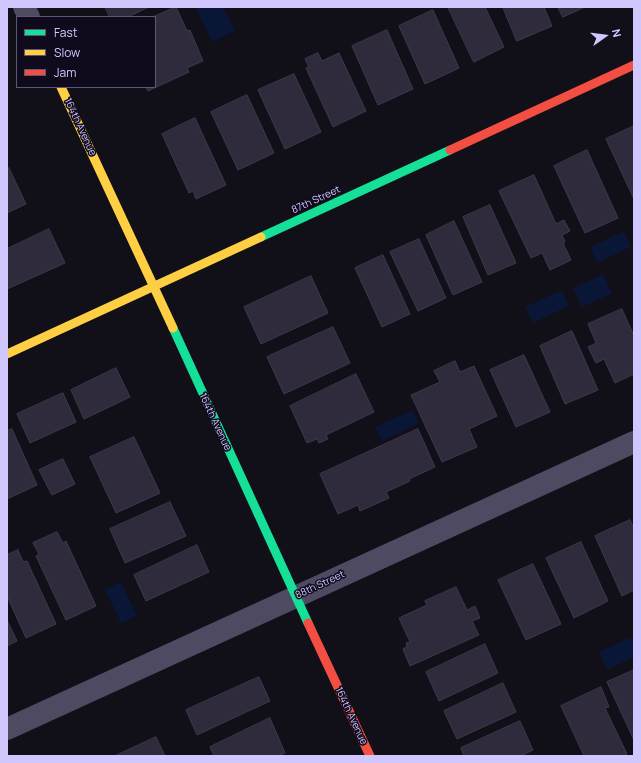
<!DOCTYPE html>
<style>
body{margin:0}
#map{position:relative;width:641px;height:763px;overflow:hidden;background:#110f18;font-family:Manrope,sans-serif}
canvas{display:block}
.frame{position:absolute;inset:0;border:8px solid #d0c7ff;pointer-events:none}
.legend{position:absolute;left:16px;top:16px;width:140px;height:72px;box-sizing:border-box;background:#0f0b1c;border:1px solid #5c5677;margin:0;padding:5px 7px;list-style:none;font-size:12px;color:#d0c7ff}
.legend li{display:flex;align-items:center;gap:8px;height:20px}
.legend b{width:20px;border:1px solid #5c5677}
.north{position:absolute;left:585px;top:16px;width:40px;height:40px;-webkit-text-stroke:3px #0f0b1c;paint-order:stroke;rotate:76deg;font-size:11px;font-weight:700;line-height:16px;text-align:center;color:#d0c7ff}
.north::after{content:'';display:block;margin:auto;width:14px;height:18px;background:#d0c7ff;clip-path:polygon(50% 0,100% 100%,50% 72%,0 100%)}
</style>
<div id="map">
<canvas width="641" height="763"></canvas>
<div class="frame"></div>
<ul class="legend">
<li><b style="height:5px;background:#16e098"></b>Fast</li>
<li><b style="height:5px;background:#ffcf43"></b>Slow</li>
<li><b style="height:5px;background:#f24e42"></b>Jam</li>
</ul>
<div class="north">N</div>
</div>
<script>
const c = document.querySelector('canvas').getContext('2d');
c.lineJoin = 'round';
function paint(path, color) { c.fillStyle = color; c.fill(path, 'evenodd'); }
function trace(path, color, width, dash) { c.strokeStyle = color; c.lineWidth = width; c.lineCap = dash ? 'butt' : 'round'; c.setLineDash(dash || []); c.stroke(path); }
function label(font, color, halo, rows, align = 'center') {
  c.font = font + ' Manrope,sans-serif'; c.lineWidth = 3; c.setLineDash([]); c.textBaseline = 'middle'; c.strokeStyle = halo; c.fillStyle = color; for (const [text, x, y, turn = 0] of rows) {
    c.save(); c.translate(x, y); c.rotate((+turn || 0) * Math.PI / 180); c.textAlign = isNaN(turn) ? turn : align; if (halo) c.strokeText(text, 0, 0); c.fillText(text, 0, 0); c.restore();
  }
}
const water = new Path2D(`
 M195,7H223L235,31L212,42Z
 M624,231L631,247L597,263L590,247Z
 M603,274L612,293L582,307L573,288Z
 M562,290L569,306L533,323L525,307Z
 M412,410L419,423L382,441L375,427Z
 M121,582L137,616L121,623L105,590Z
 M630,637L634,645V657L607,670L599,652Z`);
const building = new Path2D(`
 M105,7H149L128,17H110Z
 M176,7L187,31L190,30L203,61L187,68L189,72L148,91L146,87H155V17H153Z
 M448,7H485L504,47L474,62Z
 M503,7H544L552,26L517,41Z
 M558,7H585L563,17Z
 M433,10L459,68L425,84L399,26Z
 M387,30L413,89L378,105L352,46Z
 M318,53L322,61L339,53L366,111L333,127L306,68L309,67L305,59Z
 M294,74L321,132L285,149L258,90Z
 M247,95L274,153L238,170L211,112Z
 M195,118L226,185L196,199L193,191L189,193L162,134Z
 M634,126V199L606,139Z
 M587,150L618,218L585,233L554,166Z
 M9,168L26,204L7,213V169Z
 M534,175L556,224L564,220L570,231L562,235L565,242L563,243L571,260L550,270L542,253L531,258L499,191Z
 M490,205L516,263L488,275L463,217Z
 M454,221L482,282L453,295L426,235Z
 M49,229L65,263L7,289V249Z
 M419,239L446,298L418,311L390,252Z
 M383,255L410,314L382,327L355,268Z
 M311,276L328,313L261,344L244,307Z
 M622,309L634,336V374L615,383L604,359L596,363L588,347L596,343L588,324Z
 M333,327L350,363L284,394L267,357Z
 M572,331L598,390L565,404L540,346Z
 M524,355L550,412L516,427L490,370Z
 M455,361L460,372L474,366L497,416L469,429L477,447L442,462L411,395L440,382L434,371Z
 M116,368L130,397L84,419L71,390Z
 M356,374L374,412L326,435L328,439L319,443L317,439L307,443L290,406Z
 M63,393L76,422L30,443L17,414Z
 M12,429L37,485L7,499V431Z
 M418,429L435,467L409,479L410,481L386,492L389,498L360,511L358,505L338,514L320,474Z
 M134,437L160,493L116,513L90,457Z
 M63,459L75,484L52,495L39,470Z
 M170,502L186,536L125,563L110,529Z
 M630,520L634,528V590L622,596L595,536Z
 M57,532L63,543L66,541L96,606L66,620L36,556L39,554L33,543Z
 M581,542L608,601L574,618L546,558Z
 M197,545L209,572L146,601L134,575Z
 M18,550L23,562L27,561L56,624L26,638L7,596V555Z
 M533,564L561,624L526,640L498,580Z
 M456,587L467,610L475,606L480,618L472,621L479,635L410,666L403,649L407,647L406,643L410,642L399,618L427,605L425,601Z
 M7,620L17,641L7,646Z
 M485,644L498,673L439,701L426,672Z
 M634,670V740L607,682Z
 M259,677L270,701L197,735L186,710Z
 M503,683L516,712L457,739L444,711Z
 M601,687L609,707L605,708L627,754L623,756H584L561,706Z
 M270,718L285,753L278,756H214L210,747Z
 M520,721L533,750L521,756H464L461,748Z
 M156,737L165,756H115Z`);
const street = new Path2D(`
 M24,7L29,17
 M7,729L634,442`);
const fast = new Path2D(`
 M261,237L450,150
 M173,328L308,623`);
const slow = new Path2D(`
 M61,87L173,328
 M7,354L261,237`);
const jam = new Path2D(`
 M450,150L634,65
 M308,623L370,756`);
const streetNames = [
 ["164th Avenue",80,127,65],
 ["87th Street",316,200,-25],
 ["164th Avenue",215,422,65],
 ["88th Street",320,585,-25],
 ["164th Avenue",351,716,65]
];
paint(water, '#0a1635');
paint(building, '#2f2b3c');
trace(building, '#3d394e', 1);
trace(street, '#4d4a61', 22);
trace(fast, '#16e098', 9);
trace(slow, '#ffcf43', 9);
trace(jam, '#f24e42', 9);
label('10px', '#d0c7ff', '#0f0b1c', streetNames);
</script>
